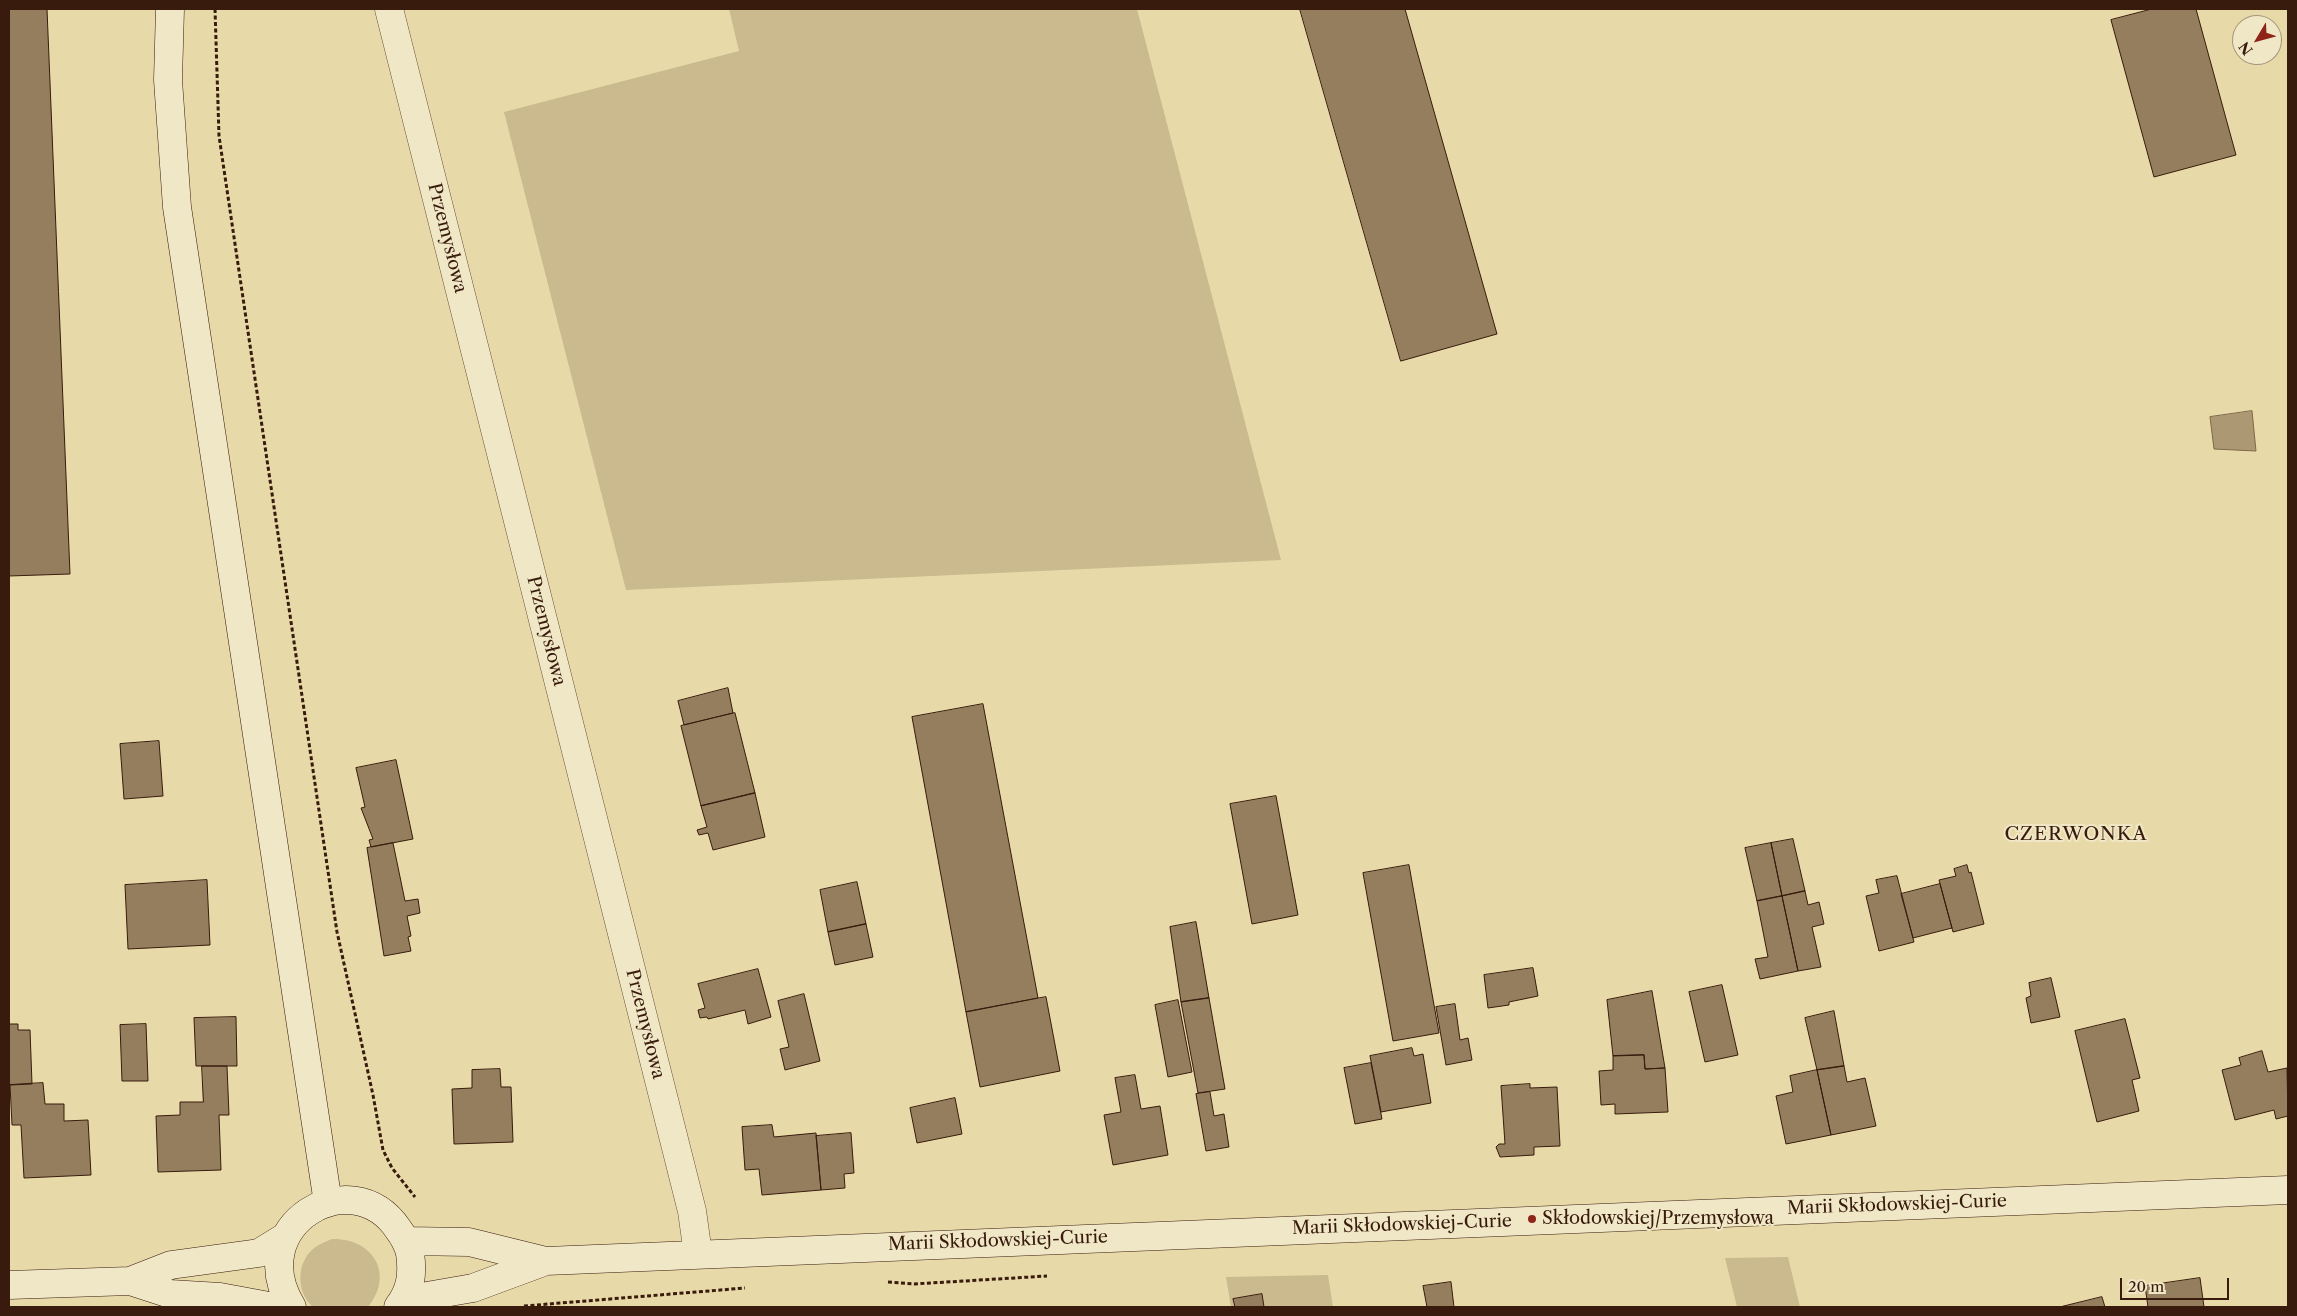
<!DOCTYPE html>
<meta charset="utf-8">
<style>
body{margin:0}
#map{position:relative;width:2297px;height:1316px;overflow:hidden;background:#e8daa8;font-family:"Libre Caslon Text",serif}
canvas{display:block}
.frame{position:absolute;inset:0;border:10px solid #381b0d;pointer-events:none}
.north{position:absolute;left:2232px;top:15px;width:50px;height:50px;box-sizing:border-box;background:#f0e7c6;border:1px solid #a6957c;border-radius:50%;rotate:233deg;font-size:14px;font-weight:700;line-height:20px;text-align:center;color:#381b0d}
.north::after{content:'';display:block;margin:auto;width:18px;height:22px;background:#8f2418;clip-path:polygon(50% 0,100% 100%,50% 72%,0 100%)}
.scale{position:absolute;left:2120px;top:1278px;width:109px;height:22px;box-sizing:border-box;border:2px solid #381b0d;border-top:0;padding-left:6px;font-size:15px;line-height:18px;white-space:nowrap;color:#381b0d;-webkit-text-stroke:4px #f0e7c6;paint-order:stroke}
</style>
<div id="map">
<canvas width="2297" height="1316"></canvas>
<div class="frame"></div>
<div class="north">N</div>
<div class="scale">20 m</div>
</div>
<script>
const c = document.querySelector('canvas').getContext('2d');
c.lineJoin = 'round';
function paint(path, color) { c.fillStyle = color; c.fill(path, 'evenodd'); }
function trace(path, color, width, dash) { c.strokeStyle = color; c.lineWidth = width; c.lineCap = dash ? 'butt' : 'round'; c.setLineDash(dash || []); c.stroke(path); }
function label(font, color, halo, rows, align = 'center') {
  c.font = font + ' "Libre Caslon Text",serif'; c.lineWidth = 4; c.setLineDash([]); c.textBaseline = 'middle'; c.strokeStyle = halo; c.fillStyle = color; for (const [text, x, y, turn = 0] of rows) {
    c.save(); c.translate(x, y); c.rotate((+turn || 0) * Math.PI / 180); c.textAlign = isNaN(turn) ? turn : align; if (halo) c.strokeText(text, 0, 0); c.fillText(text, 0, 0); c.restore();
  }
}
const green = new Path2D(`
 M729,9H1137L1281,560L626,590L504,112L739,51Z
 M332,1239C373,1238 395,1274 368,1307H313C298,1294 296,1269 309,1253C315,1246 324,1242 332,1239Z
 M1788,1257L1800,1307H1737L1725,1258Z
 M1328,1275L1333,1307H1231L1226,1277Z`);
const water = new Path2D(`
 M2252,411L2256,451L2214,449L2210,417Z`);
const building = new Path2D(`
 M9,9H47L70,574L9,576Z
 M1300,9H1405L1497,334L1401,361Z
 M2152,9H2196L2236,155L2154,177L2111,20Z
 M728,688L733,713L684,725L678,701Z
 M983,704L1038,998L966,1012L912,717Z
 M735,713L755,793L701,806L681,726Z
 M159,741L163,796L124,799L120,744Z
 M396,760L413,839L371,847L369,840L373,839L361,808L365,807L356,768Z
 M755,793L765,837L713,850L708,833L699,835L697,830L707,827L701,806Z
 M1276,796L1298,915L1252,924L1230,804Z
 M1793,839L1805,891L1782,896L1771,843Z
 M393,843L405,901L418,899L420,913L407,916L411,936L408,937L411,951L384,956L367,848Z
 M1771,843L1782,896L1757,901L1745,848Z
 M1409,865L1439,1033L1393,1041L1363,873Z
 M1967,865L1969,873L1971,872L1984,924L1953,932L1939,880L1956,876L1954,869Z
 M1897,876L1914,942L1879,951L1866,896L1879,893L1876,880Z
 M207,880L210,945L128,949L125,885Z
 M857,882L866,924L828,932L820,890Z
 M1940,884L1952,928L1913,938L1901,894Z
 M1805,891L1808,905L1819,902L1824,924L1812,927L1821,967L1798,971L1782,896Z
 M1782,896L1798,971L1760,979L1755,959L1768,957L1757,901Z
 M1196,922L1209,998L1181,1002L1170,927Z
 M866,924L873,957L835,965L828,932Z
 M1533,968L1538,996L1509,1002V1005L1488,1008L1484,975Z
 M758,969L771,1017L748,1024L745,1010L708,1019L707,1017L700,1018L698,1010L705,1008L698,984Z
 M2051,978L2060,1017L2031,1023L2026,998L2031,996L2029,983Z
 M1722,985L1738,1055L1705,1062L1689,992Z
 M1652,991L1665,1068L1645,1069L1644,1055L1613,1056L1607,1000Z
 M804,994L820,1061L785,1070L780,1049L789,1047L778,1001Z
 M1046,997L1060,1071L980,1087L966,1012Z
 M1209,998L1225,1089L1198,1093L1181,1002Z
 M1178,1000L1192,1072L1168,1077L1155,1005Z
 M1455,1004L1460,1040L1468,1038L1472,1060L1446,1065L1436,1007Z
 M1834,1011L1844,1066L1817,1070L1805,1018Z
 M236,1017L237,1066H196L194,1018Z
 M2125,1019L2140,1078L2132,1080L2139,1111L2097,1122L2075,1031Z
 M9,1024H18V1030H30L32,1084L10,1085Z
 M146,1024L148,1081H122L120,1025Z
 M1412,1048L1414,1056L1423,1054L1431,1103L1381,1112L1370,1056Z
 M2262,1051L2268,1072L2287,1068L2288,1116L2276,1119L2274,1110L2235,1120L2222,1070L2241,1065L2239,1058Z
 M1644,1055L1645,1069L1665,1068L1668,1112L1615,1114V1104L1601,1105L1599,1071L1613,1070V1056Z
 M1371,1063L1382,1119L1355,1124L1344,1068Z
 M202,1066H227L229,1115H219L221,1170L158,1172L156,1116L180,1115V1102H203Z
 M1844,1066L1847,1082L1865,1078L1876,1126L1831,1135L1817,1070Z
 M500,1069L501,1087H511L513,1142L454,1144L452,1089L472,1088V1070Z
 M1817,1070L1831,1135L1786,1144L1776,1096L1793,1092L1790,1076Z
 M1135,1075L1141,1109L1160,1106L1168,1155L1113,1165L1104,1115L1121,1112L1115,1078Z
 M43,1083L45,1104H64V1121L88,1120L91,1175L24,1178L21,1125H12L10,1085Z
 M1530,1084V1088L1557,1087L1560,1146L1534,1147V1155L1500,1157L1496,1147L1499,1144H1505L1501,1086Z
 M1210,1092L1214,1116L1224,1114L1229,1147L1206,1151L1196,1094Z
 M955,1098L962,1134L917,1143L910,1108Z
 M772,1125L774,1137L816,1133L821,1190L762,1195L759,1169L745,1170L742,1127Z
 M851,1133L854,1173L844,1174L845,1188L821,1190L816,1136Z
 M2200,1278L2204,1307H2148L2145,1286Z
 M1451,1282L1454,1307H1427L1423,1286Z
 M1262,1294L1264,1307H1235L1233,1299Z
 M2102,1297L2105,1307H2060Z`);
const path = new Path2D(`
 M215,9L219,136L337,932L373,1095L383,1150L392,1168L415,1197
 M888,1282L914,1284L1047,1276
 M524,1306L745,1288`);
const street = new Path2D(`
 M389,9L692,1211L698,1254`);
const secondary = new Path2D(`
 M170,9L168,80L177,207L328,1203
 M406,1241L469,1242L546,1261L2288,1190
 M130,1281L170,1294L220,1297L274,1307
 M9,1285L130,1281L171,1265L259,1253L285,1237
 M404,1300L473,1288L546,1261
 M292,1307C242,1226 351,1160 398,1229C404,1237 408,1244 410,1253C413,1274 411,1290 398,1307`);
const markers = [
 [1532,1219,5,"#8f2418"]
];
const streetNames = [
 ["Przemysłowa",447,238,76],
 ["Przemysłowa",546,631,76],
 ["Przemysłowa",645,1024,76],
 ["Marii Skłodowskiej-Curie",1897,1205,-2],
 ["Marii Skłodowskiej-Curie",1402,1225,-2],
 ["Marii Skłodowskiej-Curie",998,1241,-2]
];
const poiNames = [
 ["Skłodowskiej/Przemysłowa",1542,1219]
];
const neighbourhoodNames = [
 ["CZERWONKA",2076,835]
];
paint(green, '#caba8e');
paint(water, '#ac9973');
trace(water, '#7e674a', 1);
paint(building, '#947e5e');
trace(building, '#381b0d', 1);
trace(street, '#644b34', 29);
trace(secondary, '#381b0d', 29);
trace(path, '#381b0d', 3, [4, 2.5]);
trace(street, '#f0e7c6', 28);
trace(secondary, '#f0e7c6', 28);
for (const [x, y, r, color] of markers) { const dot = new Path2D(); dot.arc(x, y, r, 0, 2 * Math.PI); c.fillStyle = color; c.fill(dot); trace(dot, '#f0e7c6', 2); }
label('18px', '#381b0d', '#f0e7c6', streetNames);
label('18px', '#381b0d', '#f0e7c6', poiNames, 'left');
c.letterSpacing = '1px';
label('19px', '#381b0d', '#f0e7c6', neighbourhoodNames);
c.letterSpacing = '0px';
</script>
